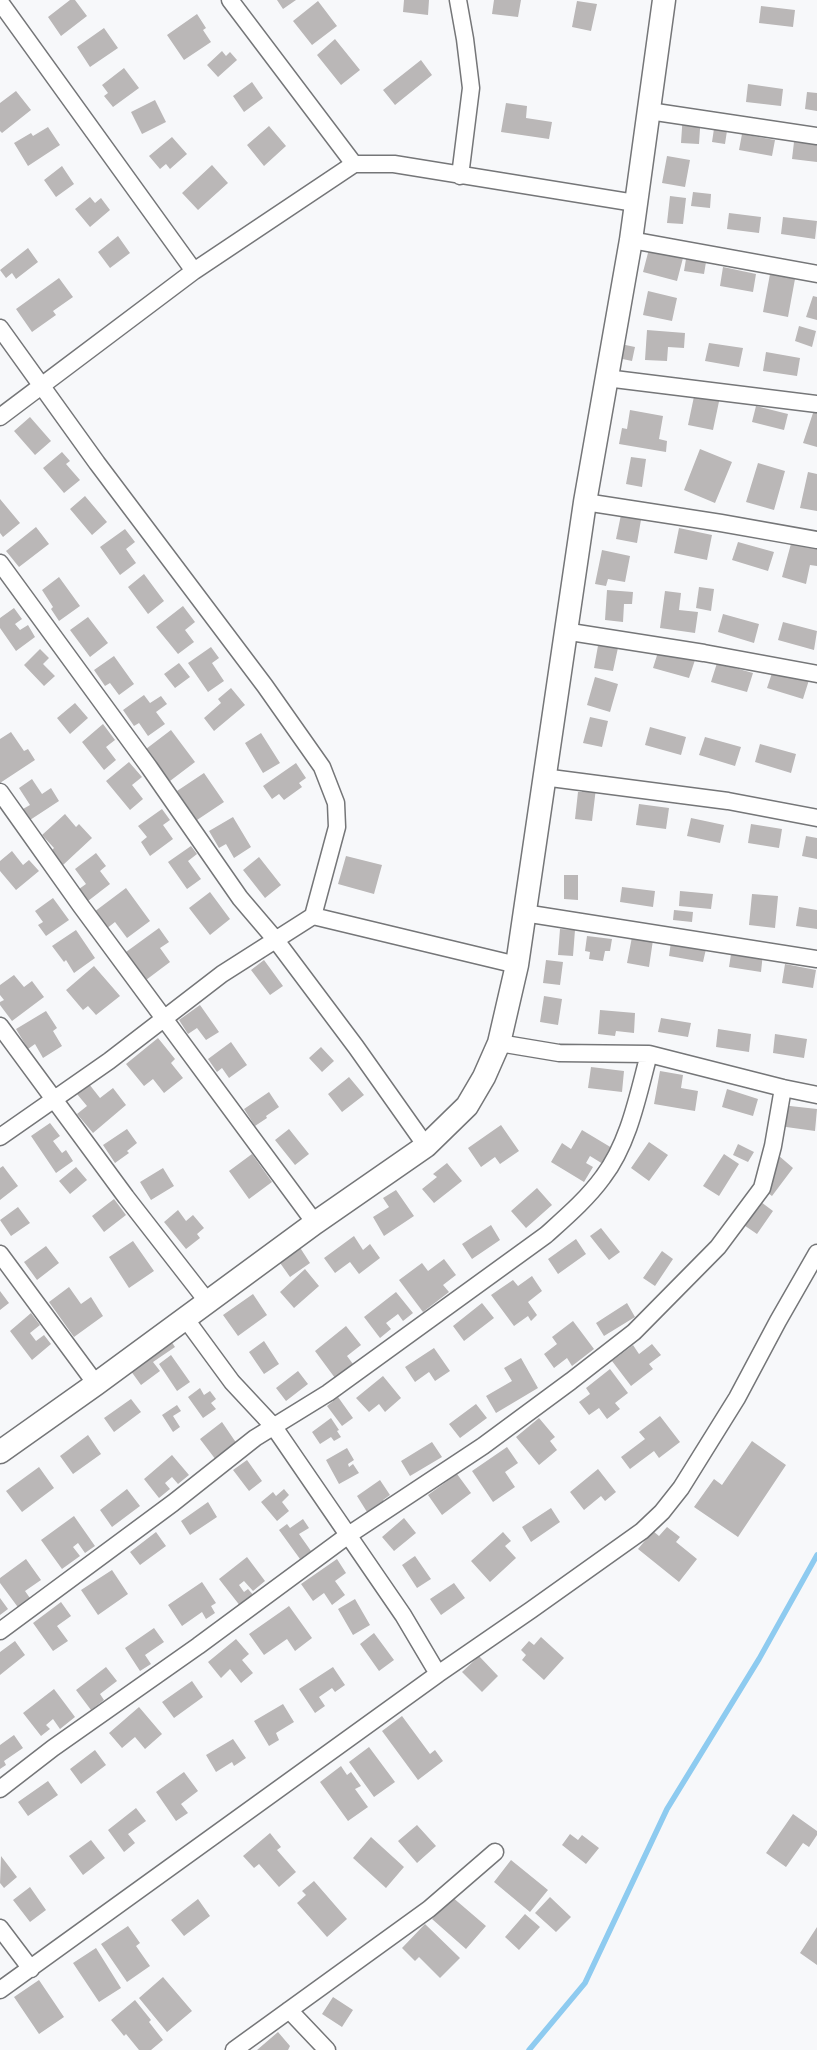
<!DOCTYPE html>
<style>
body{margin:0}
canvas{display:block;background:#f7f8fa}
</style>
<canvas width="817" height="2050"></canvas>
<script>
const c = document.querySelector('canvas').getContext('2d');
c.lineJoin = 'round';
function trace(path, color, width, dash) { c.strokeStyle = color; c.lineWidth = width; c.lineCap = dash ? 'butt' : 'round'; c.setLineDash(dash || []); c.stroke(path); }
function paint(path, color) { c.fillStyle = color; c.fill(path, 'evenodd'); }
const stream = new Path2D(`
 M529,2050L585,1983L667,1809L759,1659L817,1555`);
const building = new Path2D(`
 M70,0H75L87,16L61,36L48,17Z
 M277,0H296L283,9Z
 M404,0H429L428,15L403,12Z
 M494,0H521L518,17L492,14Z
 M318,1L337,26L312,45L293,21Z
 M577,1L597,4L591,31L572,27Z
 M761,6L795,10L793,27L759,23Z
 M197,14L206,28L203,30L211,42L184,60L167,35Z
 M104,28L118,48L90,67L77,47Z
 M335,39L360,70L341,85L317,55Z
 M222,51L226,56L230,52L237,60L218,77L207,65Z
 M421,60L432,75L395,105L383,90Z
 M124,68L139,88L113,107L104,96L108,93L102,85Z
 M252,82L263,98L244,112L233,96Z
 M748,84L783,89L781,106L746,102Z
 M16,91L31,110L2,133L0,131V103Z
 M807,92L817,93V111L805,109Z
 M155,100L166,122L142,134L131,112Z
 M506,103L527,106L526,118L552,122L549,139L501,132Z
 M683,113L701,114L699,144L681,143Z
 M715,122L728,124L725,144L712,142Z
 M269,126L286,146L264,166L247,145Z
 M48,127L60,145L28,166L14,143L31,133L33,136Z
 M742,134L775,140L772,156L739,150Z
 M172,137L187,154L170,169L166,164L160,169L149,156Z
 M794,142L817,144V162L792,159Z
 M667,156L690,160L685,187L662,183Z
 M212,165L228,183L198,210L182,193Z
 M62,166L74,184L56,197L44,180Z
 M693,192L711,194L710,208L691,206Z
 M670,196L686,198L683,224L667,223Z
 M90,197L95,203L101,198L110,210L90,227L75,209Z
 M729,213L761,217L759,233L727,229Z
 M783,217L817,221L815,239L781,234Z
 M118,236L130,253L110,268L98,252Z
 M28,248L38,262L16,279L12,273L6,278L0,270Z
 M649,249L683,258L677,281L643,272Z
 M686,259L706,262L704,274L684,271Z
 M723,267L756,274L753,292L720,286Z
 M770,274L795,279L788,317L763,312Z
 M59,278L73,297L53,311L56,315L32,332L16,309Z
 M648,291L677,298L672,321L643,315Z
 M813,296L817,297V320L806,317Z
 M799,326L816,331L812,347L795,341Z
 M647,330L685,333L684,348L668,347L667,361L645,360Z
 M616,343L635,347L632,361L613,357Z
 M709,343L743,348L739,367L705,361Z
 M766,352L800,358L797,376L763,371Z
 M696,387L721,392L713,430L688,425Z
 M756,406L788,414L784,430L752,422Z
 M815,407H817V447L803,443Z
 M630,410L663,416L659,439L667,441L666,452L619,444L622,428L627,429Z
 M30,417L51,441L35,455L14,431Z
 M700,449L732,462L715,503L684,490Z
 M62,452L70,461L66,464L80,480L64,493L43,468Z
 M631,457L646,459L642,487L626,484Z
 M758,463L785,471L774,510L746,502Z
 M808,472L817,474V511L800,508Z
 M85,496L107,522L92,535L70,509Z
 M0,499L20,523L3,537L0,533Z
 M622,510L642,514L637,543L616,539Z
 M36,527L49,544L19,567L6,551Z
 M679,528L712,535L707,560L674,553Z
 M125,529L135,542L126,549L136,563L120,575L100,547Z
 M792,540L817,546V566L810,565L806,584L782,577Z
 M738,542L774,552L768,571L732,560Z
 M602,550L630,556L625,582L608,579L606,586L595,584Z
 M144,574L164,601L148,614L128,587Z
 M59,577L80,606L59,621L51,609L53,607L42,590Z
 M699,587L714,589L711,611L696,608Z
 M607,590L633,592L632,604H624L623,622L605,620Z
 M665,591L681,593L679,610L698,612L695,633L660,628Z
 M183,606L195,622L185,630L194,642L178,654L156,627Z
 M14,608L22,619L15,624L20,630L28,625L35,637L16,651L0,628V618Z
 M723,614L759,624L754,643L718,632Z
 M88,617L108,643L90,657L70,630Z
 M783,622L817,631L814,650L778,640Z
 M599,640L619,643L613,671L594,668Z
 M211,647L219,658L212,663L224,681L208,692L188,663Z
 M40,649L49,658L43,664L55,676L44,686L24,665Z
 M659,649L695,660L689,678L653,668Z
 M114,656L134,684L119,695L110,683L105,686L94,670Z
 M179,663L190,677L175,688L164,674Z
 M717,663L753,673L747,692L711,682Z
 M773,670L809,680L803,699L767,688Z
 M595,677L618,684L610,712L587,705Z
 M231,688L245,705L214,731L204,718L221,703L218,699Z
 M144,695L150,703L161,696L167,704L156,712L165,724L148,736L139,723L134,726L123,710Z
 M75,703L88,718L70,734L57,718Z
 M590,717L608,721L602,747L583,743Z
 M103,724L115,740L106,747L116,760L104,770L82,742Z
 M650,727L686,737L681,755L645,745Z
 M171,730L195,762L170,781L146,749Z
 M11,732L24,751L28,749L35,760L0,783V739Z
 M261,733L280,763L263,773L245,743Z
 M705,737L741,747L735,766L699,755Z
 M760,744L796,754L791,773L755,762Z
 M129,762L142,777L132,785L143,799L130,810L106,781Z
 M296,763L306,778L299,783L302,787L284,800L279,794L272,799L263,786Z
 M204,773L224,802L197,820L177,791Z
 M32,779L42,794L51,788L59,801L30,820L23,809L30,805L19,788Z
 M583,786L596,788L592,821L575,819L578,792H582Z
 M639,804L669,808L666,829L636,825Z
 M162,809L170,820L163,825L173,839L150,856L141,842L147,837L138,826Z
 M65,814L76,827L79,824L92,838L63,865L51,851L54,848L42,835Z
 M233,817L251,847L234,858L226,844L219,848L209,831Z
 M691,818L724,825L720,843L687,836Z
 M751,824L782,829L779,848L748,843Z
 M806,836L817,838V859L802,856Z
 M191,846L197,854L188,861L201,879L187,889L168,862Z
 M12,851L23,865L29,860L39,871L16,890L0,871V861Z
 M96,853L106,866L100,871L110,884L88,901L79,889L86,884L75,869Z
 M346,856L382,865L374,894L338,884Z
 M259,857L281,885L265,898L243,870Z
 M564,875H578V900L564,899Z
 M622,887L655,891L653,907L620,902Z
 M126,888L150,921L127,938L115,922L106,929L94,912Z
 M680,891L713,894L711,909L679,906Z
 M210,892L230,919L210,935L189,908Z
 M752,894L778,896L775,928L749,925Z
 M53,898L69,920L46,936L38,925L43,922L35,911Z
 M799,907L817,910V929L796,926Z
 M674,910L693,912L692,922L673,920Z
 M159,928L169,942L160,948L170,962L146,980L126,952Z
 M560,929L575,930L573,956L558,955Z
 M76,930L95,958L74,973L66,960L64,962L52,946Z
 M587,936L612,939L610,951H605L603,961L589,959L590,952L585,951Z
 M632,937L653,940L649,967L627,963Z
 M671,942L706,949L703,962L669,956Z
 M732,948L763,953L761,972L729,967Z
 M264,960L283,986L270,995L251,970Z
 M546,960L563,962L560,985L543,983Z
 M785,964L816,970L813,988L782,983Z
 M94,966L120,996L96,1015L88,1006L83,1010L66,990Z
 M14,975L24,987L32,981L44,997L12,1021L0,1005V1002L4,1000L0,995V985Z
 M544,996L562,999L558,1025L540,1022Z
 M200,1005L219,1032L206,1040L197,1028L188,1034L179,1020Z
 M600,1010L635,1013L634,1033L616,1031L615,1036L598,1034Z
 M46,1011L57,1028L53,1031L62,1046L43,1058L35,1044L28,1049L16,1029Z
 M661,1018L691,1023L688,1037L658,1032Z
 M718,1029L751,1034L749,1052L716,1047Z
 M775,1034L807,1039L804,1058L773,1053Z
 M158,1038L175,1059L171,1063L183,1078L164,1093L153,1079L144,1086L126,1064Z
 M231,1042L247,1065L229,1078L222,1068L217,1072L208,1059Z
 M321,1047L334,1061L322,1072L309,1058Z
 M591,1067L624,1071L622,1092L588,1088Z
 M660,1071L683,1075L681,1088L698,1091L695,1111L654,1104Z
 M349,1077L364,1095L342,1112L328,1094Z
 M89,1084L100,1098L113,1088L126,1105L93,1133L77,1114L87,1106L77,1094Z
 M727,1089L758,1099L753,1116L722,1107Z
 M269,1092L279,1107L266,1116L267,1118L255,1126L244,1109Z
 M781,1105L817,1109L815,1131L779,1126Z
 M50,1123L60,1136L53,1141L62,1153L66,1150L73,1161L56,1173L31,1136Z
 M501,1125L519,1151L500,1164L495,1157L481,1167L468,1148Z
 M127,1129L137,1143L127,1151L129,1153L115,1163L103,1145Z
 M289,1129L309,1154L295,1165L275,1140Z
 M582,1130L612,1148L603,1164L590,1156L586,1163L593,1167L584,1182L551,1162L562,1143L571,1149Z
 M649,1142L668,1155L649,1181L631,1168Z
 M738,1144L754,1152L748,1162L733,1155Z
 M252,1154L272,1182L249,1199L229,1171Z
 M724,1154L739,1164L719,1196L703,1186Z
 M778,1155L793,1168L772,1196L756,1184Z
 M447,1163L462,1181L434,1203L422,1189L437,1177L433,1174Z
 M3,1166L18,1186L0,1200V1168Z
 M76,1167L87,1180L70,1194L59,1181Z
 M163,1168L174,1186L151,1200L140,1182Z
 M537,1188L552,1205L526,1228L511,1211Z
 M396,1190L414,1216L384,1236L373,1217L389,1207L383,1198Z
 M749,1193L773,1211L757,1234L732,1217Z
 M114,1199L126,1215L104,1232L92,1216Z
 M18,1207L30,1223L11,1236L0,1220Z
 M178,1210L186,1221L193,1215L204,1228L197,1234L200,1238L186,1249L164,1222Z
 M491,1225L500,1240L472,1259L462,1244Z
 M601,1228L620,1252L609,1260L590,1236Z
 M354,1236L363,1250L370,1244L380,1258L359,1274L350,1262L335,1273L324,1258Z
 M576,1239L586,1254L558,1274L548,1259Z
 M133,1241L154,1271L129,1288L109,1257Z
 M46,1246L59,1263L37,1280L24,1262Z
 M299,1246L310,1263L290,1277L278,1260Z
 M662,1251L673,1259L655,1286L643,1278Z
 M444,1259L456,1275L443,1285L449,1292L423,1312L399,1280L422,1263L428,1271Z
 M305,1269L319,1286L294,1308L280,1292Z
 M532,1276L542,1291L528,1302L537,1315L531,1321L528,1316L514,1326L491,1295L513,1280L518,1286Z
 M69,1287L81,1304L91,1297L103,1316L74,1337L49,1302Z
 M0,1291L9,1303L0,1310Z
 M396,1292L413,1313L403,1321L398,1314L386,1323L391,1329L380,1338L364,1317Z
 M253,1294L267,1315L238,1336L223,1315Z
 M482,1303L494,1318L464,1341L453,1326Z
 M627,1303L635,1317L604,1336L596,1323Z
 M31,1313L40,1325L30,1333L36,1341L44,1335L51,1344L32,1360L10,1331Z
 M573,1321L594,1349L572,1366L567,1358L554,1368L544,1354L557,1344L552,1337Z
 M346,1326L361,1345L347,1356L353,1364L335,1378L315,1351Z
 M169,1338L175,1347L153,1362L160,1371L141,1385L128,1367Z
 M264,1341L279,1364L264,1374L249,1352Z
 M652,1344L661,1355L649,1364L653,1369L631,1386L612,1361L633,1345L639,1354Z
 M434,1348L450,1371L435,1381L429,1372L415,1382L405,1367Z
 M171,1355L190,1382L177,1391L159,1364Z
 M521,1358L538,1388L496,1413L486,1396L512,1381L504,1368Z
 M610,1369L628,1393L615,1403L620,1409L607,1419L599,1408L589,1415L579,1402L590,1394L586,1388Z
 M298,1371L308,1384L286,1401L276,1388Z
 M383,1376L401,1398L385,1412L379,1404L369,1412L356,1398Z
 M200,1388L204,1395L210,1391L216,1399L211,1403L216,1409L203,1418L188,1397Z
 M338,1397L353,1418L342,1426L327,1406Z
 M131,1399L141,1412L114,1432L104,1418Z
 M476,1404L487,1418L460,1438L449,1424Z
 M177,1405L181,1411L173,1416L180,1427L173,1432L162,1415Z
 M660,1416L680,1442L659,1458L654,1451L630,1469L621,1457L645,1439L639,1432Z
 M331,1418L339,1430L337,1431L341,1437L334,1441L331,1437L320,1444L312,1432Z
 M539,1418L555,1437L550,1441L557,1450L539,1465L516,1437Z
 M222,1422L237,1444L216,1460L200,1439Z
 M88,1435L101,1454L73,1474L60,1456Z
 M752,1441L786,1465L738,1537L694,1507L714,1479L722,1485Z
 M432,1442L442,1457L410,1476L401,1461Z
 M507,1447L518,1463L505,1472L515,1487L493,1502L472,1471Z
 M347,1448L354,1460L348,1464L349,1467L353,1464L359,1473L339,1484L326,1460Z
 M172,1455L189,1475L178,1484L172,1477L165,1483L170,1489L159,1498L144,1479Z
 M247,1460L262,1481L249,1491L233,1470Z
 M39,1467L54,1488L22,1512L6,1491Z
 M598,1469L616,1492L605,1501L601,1496L584,1510L570,1492Z
 M457,1474L471,1493L442,1515L428,1495Z
 M380,1480L390,1495L383,1500L386,1505L375,1512L373,1508L367,1512L357,1496Z
 M127,1489L140,1506L112,1527L100,1510Z
 M284,1489L289,1495L282,1502L289,1511L277,1521L261,1502L273,1492L276,1496Z
 M208,1502L217,1517L190,1535L181,1521Z
 M551,1508L560,1522L531,1542L522,1527Z
 M74,1516L95,1546L85,1553L78,1543L73,1547L80,1556L62,1569L41,1540Z
 M404,1518L416,1533L394,1551L382,1537Z
 M303,1519L309,1528L299,1534L311,1551L300,1559L279,1530L287,1524L290,1528Z
 M667,1527L680,1537L676,1542L697,1559L679,1582L638,1549L653,1531L659,1536Z
 M156,1532L166,1546L140,1565L130,1552Z
 M503,1532L511,1541L505,1546L516,1558L490,1582L471,1561Z
 M415,1556L431,1579L417,1588L402,1565Z
 M247,1557L265,1581L253,1591L244,1581L239,1585L244,1592L248,1589L255,1597L241,1607L219,1579Z
 M26,1559L41,1580L25,1591L32,1601L20,1610L0,1583V1578Z
 M337,1559L346,1573L335,1581L345,1595L332,1605L324,1593L313,1601L301,1584Z
 M112,1570L128,1594L98,1615L81,1590Z
 M202,1582L216,1603L211,1606L215,1613L206,1619L202,1612L182,1626L168,1605Z
 M454,1583L465,1598L441,1615L430,1599Z
 M0,1598L8,1609L0,1615Z
 M355,1599L370,1625L353,1635L338,1609Z
 M61,1602L71,1616L57,1626L68,1641L53,1651L33,1623Z
 M289,1606L312,1638L295,1651L287,1639L264,1655L249,1634Z
 M154,1628L164,1642L145,1655L151,1664L140,1671L125,1648Z
 M374,1633L394,1660L379,1671L360,1644Z
 M541,1637L564,1658L544,1680L522,1660L526,1655L521,1650L529,1641L534,1645Z
 M236,1639L249,1654L242,1660L253,1673L241,1683L230,1669L221,1678L208,1662Z
 M15,1641L25,1655L0,1675V1652Z
 M479,1656L498,1676L482,1692L462,1672Z
 M106,1667L117,1681L100,1694L104,1700L91,1710L76,1690Z
 M333,1667L345,1685L335,1692L332,1688L319,1697L325,1706L315,1713L299,1689Z
 M192,1681L203,1697L174,1718L162,1702Z
 M54,1689L75,1717L60,1729L53,1719L46,1725L50,1729L41,1736L23,1713Z
 M283,1704L294,1722L276,1733L279,1740L269,1746L254,1721Z
 M139,1707L162,1734L145,1749L135,1737L122,1748L109,1733Z
 M402,1716L430,1754L435,1750L443,1761L418,1780L382,1731Z
 M14,1735L23,1748L4,1761L6,1765L0,1769V1745Z
 M233,1739L246,1758L234,1766L232,1762L216,1772L206,1755Z
 M369,1747L395,1782L374,1797L349,1762Z
 M95,1750L106,1765L81,1784L70,1769Z
 M341,1766L347,1775L351,1772L361,1786L355,1789L368,1807L348,1821L320,1782Z
 M184,1772L198,1791L181,1804L188,1813L176,1821L156,1792Z
 M48,1781L58,1795L28,1816L18,1802Z
 M136,1808L146,1821L128,1834L135,1843L124,1852L108,1830Z
 M793,1814L817,1831V1835L809,1847L803,1843L786,1867L766,1853Z
 M417,1825L436,1846L417,1863L398,1841Z
 M270,1833L281,1847L277,1850L296,1872L279,1887L259,1864L254,1868L243,1856Z
 M570,1834L578,1840L582,1835L599,1848L586,1864L562,1845Z
 M371,1837L404,1867L386,1888L353,1858Z
 M91,1840L105,1858L83,1875L69,1856Z
 M1,1856L17,1877L4,1888L0,1883Z
 M511,1860L548,1890L530,1912L494,1882Z
 M314,1881L347,1919L327,1937L297,1903L306,1895L302,1891Z
 M30,1887L46,1910L30,1922L13,1900Z
 M451,1896L486,1926L466,1949L432,1919Z
 M550,1897L571,1917L556,1932L535,1913Z
 M198,1899L210,1916L184,1936L171,1920Z
 M525,1914L540,1927L519,1950L505,1937Z
 M425,1924L460,1958L440,1978L419,1957L415,1961L402,1948Z
 M128,1926L140,1943L136,1946L150,1966L127,1982L101,1944Z
 M817,1927V1965L800,1953Z
 M96,1948L121,1988L99,2002L73,1963Z
 M163,1977L192,2011L167,2032L139,1998Z
 M39,1980L64,2017L39,2034L14,1997Z
 M333,1997L353,2010L342,2027L322,2014Z
 M135,2000L151,2020L149,2022L163,2040L151,2050H139L126,2034L124,2036L111,2020Z
 M278,2032L290,2046L288,2050H257Z`);
const street = new Path2D(`
 M230,0L354,164
 M458,0L465,39L471,88L460,176
 M0,2L194,271
 M649,111L817,136
 M631,240L817,274
 M0,328L97,463L265,686L322,767L336,803L337,827L313,916L222,974L109,1061L0,1137
 M606,378L817,404
 M0,417L194,271L354,164H394L635,203
 M585,502L721,523L817,540
 M0,563L149,767L240,898L275,939L356,1047L426,1146
 M564,631L704,653L817,674
 M543,777L728,801L817,818
 M0,792L81,906L315,1223
 M524,913L817,959
 M313,916L517,965
 M0,1026L126,1197L207,1301
 M499,1043L559,1053L649,1054L783,1088L817,1095
 M0,1254L96,1384
 M185,1318L232,1382L274,1427L403,1615L438,1674
 M0,1631L173,1503L255,1438L328,1393L546,1235C566,1217 587,1199 603,1177C629,1143 638,1095 649,1054
 M0,1789L53,1748L198,1646L347,1536L483,1446L571,1381L634,1332L718,1247L762,1188L773,1146L783,1088
 M0,1928L31,1969
 M0,1990L438,1674L531,1610L642,1531L662,1512L681,1488L737,1398L778,1321L817,1253
 M289,2010L327,2050
 M234,2050L429,1909L495,1852`);
const secondary = new Path2D(`
 M0,1452L96,1384L315,1223L426,1146L467,1106L484,1077L499,1043L517,965L585,502L631,240L664,0`);
trace(stream, '#8ecbf0', 5.5);
paint(building, '#bab7b7');
trace(street, '#757678', 19);
trace(secondary, '#757678', 25);
trace(street, '#fff', 16);
trace(secondary, '#fff', 22);
</script>
